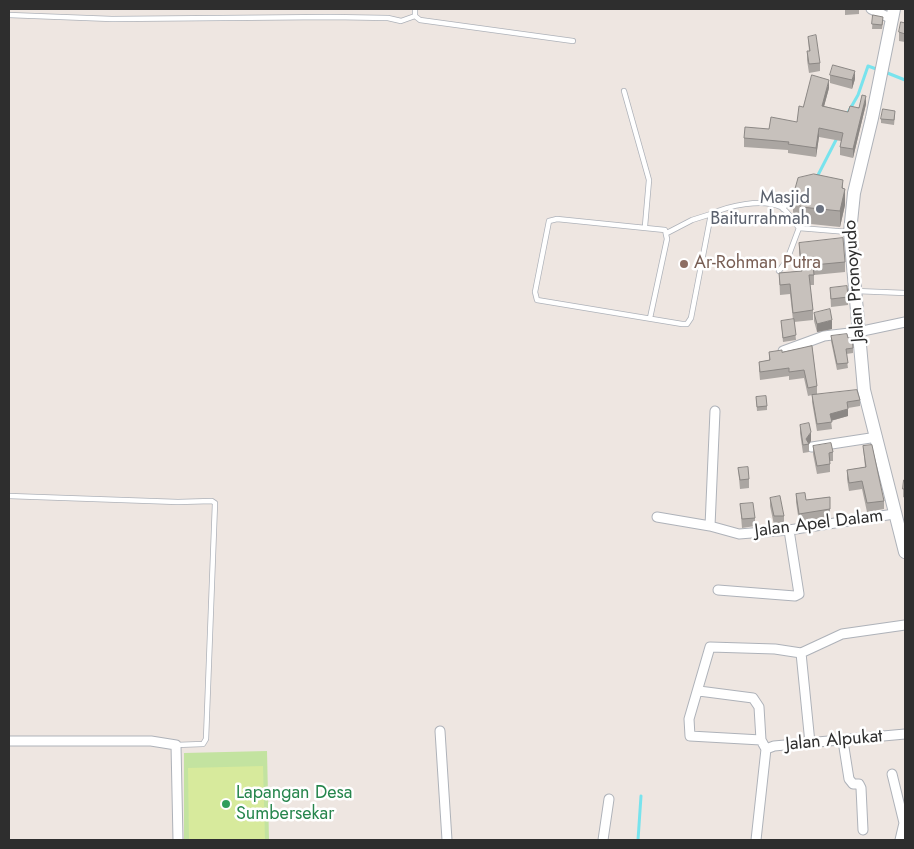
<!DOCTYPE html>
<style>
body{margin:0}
#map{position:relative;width:914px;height:849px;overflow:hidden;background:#eee6e1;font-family:Jost,sans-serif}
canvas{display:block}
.frame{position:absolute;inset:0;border:10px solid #2e2e2e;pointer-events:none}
</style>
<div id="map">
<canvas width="914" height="849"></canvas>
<div class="frame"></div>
</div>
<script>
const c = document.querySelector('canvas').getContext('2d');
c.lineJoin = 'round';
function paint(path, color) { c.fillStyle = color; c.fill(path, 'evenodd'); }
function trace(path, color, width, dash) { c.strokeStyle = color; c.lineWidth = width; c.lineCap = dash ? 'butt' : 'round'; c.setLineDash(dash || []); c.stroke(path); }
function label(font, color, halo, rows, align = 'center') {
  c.font = font + ' Jost,sans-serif'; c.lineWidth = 5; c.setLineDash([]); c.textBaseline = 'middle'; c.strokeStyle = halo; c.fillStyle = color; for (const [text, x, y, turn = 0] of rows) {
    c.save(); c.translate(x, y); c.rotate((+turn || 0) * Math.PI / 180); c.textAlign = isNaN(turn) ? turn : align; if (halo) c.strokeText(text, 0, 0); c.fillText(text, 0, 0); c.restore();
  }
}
const green = new Path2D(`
 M267,751L269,840H184V753Z`);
const pitch = new Path2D(`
 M263,766L265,840H189L188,768Z`);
const stream = new Path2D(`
 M885,72L905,80
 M846,116L858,95L868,66L879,70
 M817,177L837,138
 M638,840L641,796`);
const service = new Path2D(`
 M415,9V16L420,20L573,41
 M9,15L112,19L331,17L388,18L401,21L415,16
 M624,91L649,180L645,226
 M783,209L794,193
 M667,233L692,220L711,214
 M779,271L787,260L799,228
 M856,291L905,293
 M650,318L667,239L665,230L557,219L549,221L535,292L537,300L682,324H687L691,318L711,214C728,206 762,198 781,207C788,211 794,222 799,228L848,232
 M9,496L178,502L212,501L215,503L206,739L203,744L176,745`);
const minor = new Path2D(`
 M871,9L892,19
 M783,351L824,336L858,332L905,322
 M715,411L710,526L739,534L789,530L894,514
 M812,447L877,437
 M657,517L710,526
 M718,590L795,596L799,594L789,530
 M801,653L810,743
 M699,691L753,698L759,707L761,740
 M440,731L447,840
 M9,741H151L176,745L178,840
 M843,741L849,779L853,784H859L861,788L863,830
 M766,749L761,740L690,736L689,719L710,647L775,649L801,653L842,634L905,625
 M892,774L904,823L900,840
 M603,840L609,799
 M756,840L766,749L774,746L905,734`);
const secondary = new Path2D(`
 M894,9L872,118L854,193L850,232L864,390L905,552`);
const wall = new Path2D(`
 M845,9H859V14L845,15Z
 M873,15L883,22L882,29H872Z
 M905,23V42L899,41V32Z
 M808,37L820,63V71L809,73L807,60V51H809Z
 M830,75L855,79L852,89L830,83Z
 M829,88L824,106L848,112L866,104L853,158L840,155V147L841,141L819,137L816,157L788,153V150L744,147V138L769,129L797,122L803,107Z
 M895,115L894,125L881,123V119Z
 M843,189L845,205L840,227L801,223L793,212V196Z
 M799,243L845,262V272L814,275V285H810L813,310V320L794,322L796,340L783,342L781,321L793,320L790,294L780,295L779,273L801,271L799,253Z
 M830,288L848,297V305L831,307Z
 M814,313L832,329L817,332L814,321Z
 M831,336L848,338L853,348V353L846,354L848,368L837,370L831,341Z
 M812,346L817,386V394L860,400V406L848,408V416L831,421L832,429L817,431L812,402V395L808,396L804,378L789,380V376L760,380L759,370V362L769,360V352H782Z
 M756,397L767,406V410L757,411Z
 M800,425L811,441L809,444V452L803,453L800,433Z
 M813,446L833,452V461H830V472L817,474L813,454Z
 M863,446L884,501V509L867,512L862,489L849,491L847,479V470L865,467Z
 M738,468L749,479V488L740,489Z
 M905,480V498L903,497V489Z
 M796,494L806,500L830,497V517L799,522L796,502Z
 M770,498L784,516V524L774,525L770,506Z
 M740,504L755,518V526L742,528Z`);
const shadedWall = new Path2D(`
 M855,71V79L852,89V80Z
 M829,80V88L822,114V106Z
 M866,96V104L853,158V149Z
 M819,128V137L816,157V148Z
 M843,180V196L845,189V205L840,227V211Z
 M832,320V329L817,332V324Z
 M848,409V416L830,421V414Z
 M811,432V441L809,444L806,439Z`);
const building = new Path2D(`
 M873,15L883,17L882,25L872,24Z
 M901,22L905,23V34L899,32Z
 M816,35L820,63L809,64L807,51H810L808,37Z
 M833,65L855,71L852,80L830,75Z
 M812,75L829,80L822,106L848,112L850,106L859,108L862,95L866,96L853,149L840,147L843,133L819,128L816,148L788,144L789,142L744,138L745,127L769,129L771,117L797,122L799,106L803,107Z
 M883,109L895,111L894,120L881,119Z
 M814,174L843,180L842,188L845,189L840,211L801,207L793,196L798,178Z
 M843,238L845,262L813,265L814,275H809L813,310L793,313L790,284L780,285L779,273L802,271L799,243Z
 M847,286L848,297L831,299L830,288Z
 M830,309L832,320L817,324L814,313Z
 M794,319L796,335L783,338L781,321Z
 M847,334L848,338H852L853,348L846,349L848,363L837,364L831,336Z
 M812,346L817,386L808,388L804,370L789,372V368L760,372L759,362L770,360L769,352L782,350V352Z
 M857,390L860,400L847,402L848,409L830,414L832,422L817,424L812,395Z
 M766,396L767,406L757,407L756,397Z
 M809,423L811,432L806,439L809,444L803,445L800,425Z
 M831,443L833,452L829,453L830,464L817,466L813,446Z
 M872,445L884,501L867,503L862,481L849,483L847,470L866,467L863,446Z
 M748,467L749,479L740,480L738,468Z
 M904,480H905V489H903Z
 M805,493L806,500L830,497V509L799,514L796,494Z
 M780,496L784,516H774L770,498Z
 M753,503L755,518L742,519L740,504Z`);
const markers = [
 [820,209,5,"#6b7280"],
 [684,264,5,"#8d6e63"],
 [226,804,5,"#2e9e5b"]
];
const worshipNames = [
 ["Masjid",810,199],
 ["Baiturrahmah",810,220]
];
const educationNames = [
 ["Ar-Rohman Putra",694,264]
];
const streetNames = [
 ["Jalan Pronoyudo",855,281,-94],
 ["Jalan Apel Dalam",819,524,-7],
 ["Jalan Alpukat",834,741,-5]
];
const leisureNames = [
 ["Lapangan Desa",236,794],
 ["Sumbersekar",236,815]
];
paint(green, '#c3e3a0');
paint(pitch, '#d7ea9c');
trace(stream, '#78e3ed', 3);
trace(service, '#aeb2b9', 6);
trace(minor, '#aeb2b9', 11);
trace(secondary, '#aeb2b9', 14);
trace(service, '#fff', 4.5);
trace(minor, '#fff', 9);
trace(secondary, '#fff', 12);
paint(wall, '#aba6a2');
paint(shadedWall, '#8b8784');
paint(building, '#c7c1bc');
trace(building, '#8b8784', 1);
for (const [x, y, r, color] of markers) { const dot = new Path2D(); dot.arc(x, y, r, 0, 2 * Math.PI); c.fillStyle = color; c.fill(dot); trace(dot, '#fff', 2); }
label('18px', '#5b616d', '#fff', worshipNames, 'right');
label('18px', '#785e54', '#fff', educationNames, 'left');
label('18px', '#2e2e2e', '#fff', streetNames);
label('18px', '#27864d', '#fff', leisureNames, 'left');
</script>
